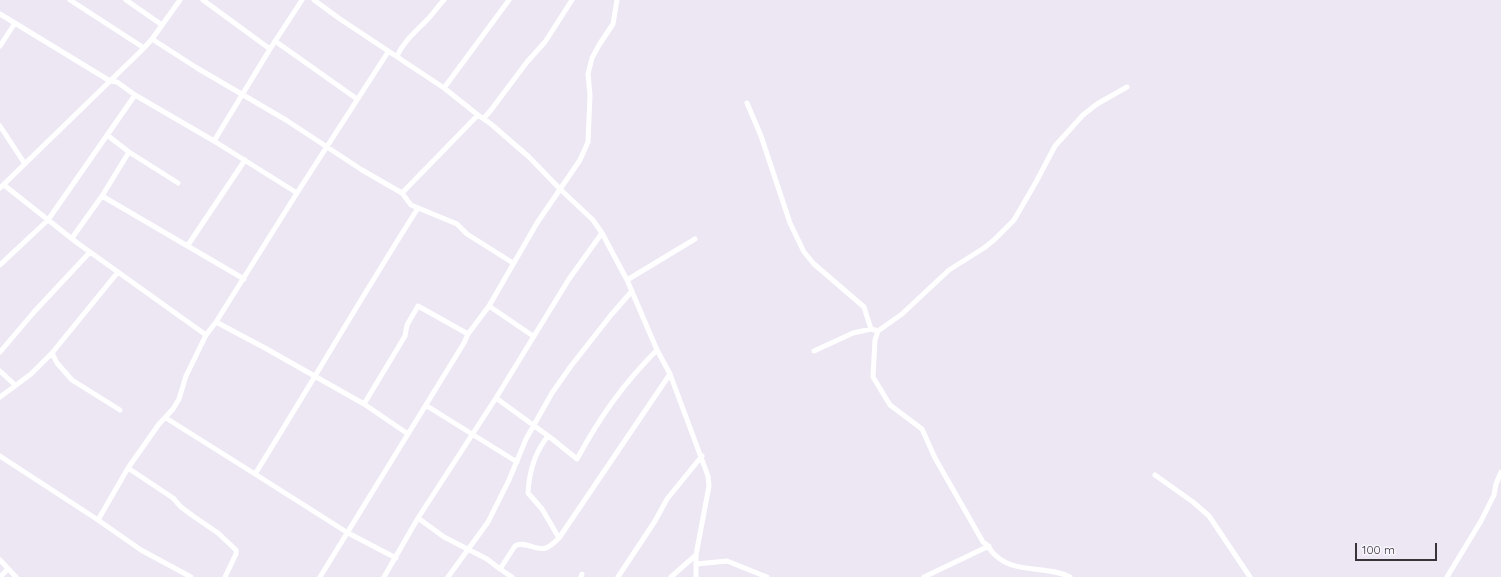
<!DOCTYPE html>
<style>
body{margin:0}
#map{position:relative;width:1501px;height:577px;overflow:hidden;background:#ede7f4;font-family:Quicksand,sans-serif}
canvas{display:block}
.scale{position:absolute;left:1355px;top:543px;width:82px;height:18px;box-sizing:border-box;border:2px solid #37353a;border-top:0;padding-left:5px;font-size:12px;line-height:14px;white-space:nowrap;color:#37353a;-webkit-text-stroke:3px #f9f6fd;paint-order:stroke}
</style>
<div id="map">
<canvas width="1501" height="577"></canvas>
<div class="scale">100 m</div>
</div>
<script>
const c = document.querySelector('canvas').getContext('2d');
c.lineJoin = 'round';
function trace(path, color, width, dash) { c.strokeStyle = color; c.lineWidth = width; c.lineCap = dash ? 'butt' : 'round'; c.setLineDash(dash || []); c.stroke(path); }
const street = new Path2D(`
 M70,0L144,48
 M126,0L162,25
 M203,0L270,49L302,0
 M314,0L340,19L444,88L478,115L491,124L529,157L560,189L593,220L602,233L627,280L657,350L670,374L708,476L709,486L696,555V577
 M0,14L110,81L117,82L135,95L214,141L270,49
 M152,39L197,68L286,120L362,170L402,193L411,205L457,224L467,234L513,263
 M275,41L357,99
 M0,46L15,23
 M397,56C404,41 416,31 427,20C433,14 438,6 444,0
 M444,88L509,0
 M747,103L761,136L790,223L804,252L814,264L864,307L871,329L878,331
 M484,118L491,110L527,62L545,42L572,0
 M0,126L25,164
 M107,135L129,152L178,183
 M214,141L297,193
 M4,185L76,242L206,335L216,322L297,193L388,52
 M0,188L144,48L152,39L180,0
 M402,193L478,115
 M102,196L244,279
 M72,238L102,196L129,152
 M188,245L245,160
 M0,265L48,220L135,95
 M627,280L695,239
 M489,306L533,336
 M216,322L265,348L364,404L408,434
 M814,351L853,333L871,329
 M0,352L34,312L90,252
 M52,353L57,363L72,380L120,410
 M0,371L15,385
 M0,397L31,374L52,353L118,272
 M496,398L551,438L577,459C600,417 623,384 657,350
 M364,404L399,346L405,336L407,325L418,306L468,334
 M427,406L517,462
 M166,418L255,474
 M548,436C535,452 529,473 528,493L542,509L559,538
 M0,456L98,520L128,468L159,424L173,409L179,399L186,376L206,335
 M128,468L173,498L181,507L193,516L218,533L236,550V554L225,577
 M1155,475L1193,502L1209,516L1250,577
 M418,518L444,537L487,559L500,569
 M98,520L141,550L191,577
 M396,558L348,533L255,474C310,386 362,296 418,208
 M0,560L16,577
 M696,564L727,561L767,577
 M0,577L8,569
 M320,577L464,343L468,334L489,306L537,223L580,160L588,142L590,95L588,74L592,58L599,45L613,24L617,0
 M384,577L418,518L496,398L569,279L602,233
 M448,577L488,522L509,480L526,439L552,393L571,366L611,315L632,291
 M512,577L500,569L515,546C523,540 536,551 546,548C551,546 555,542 559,538L670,374
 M581,577L582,574
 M618,577L655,521L667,499L702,456
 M671,577L696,555
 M924,577L989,546
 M1070,577C1053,568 1030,571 1012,565C1005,563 998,558 993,553C989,548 988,545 983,542L935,458L922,429L890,405L873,377L875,340L878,331L902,314L949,270L984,248L994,240L1014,220L1036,182L1055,146L1083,115L1097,104L1127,87
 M1447,577L1481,521L1494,495L1496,484L1501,472`);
trace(street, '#fff', 5);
</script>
